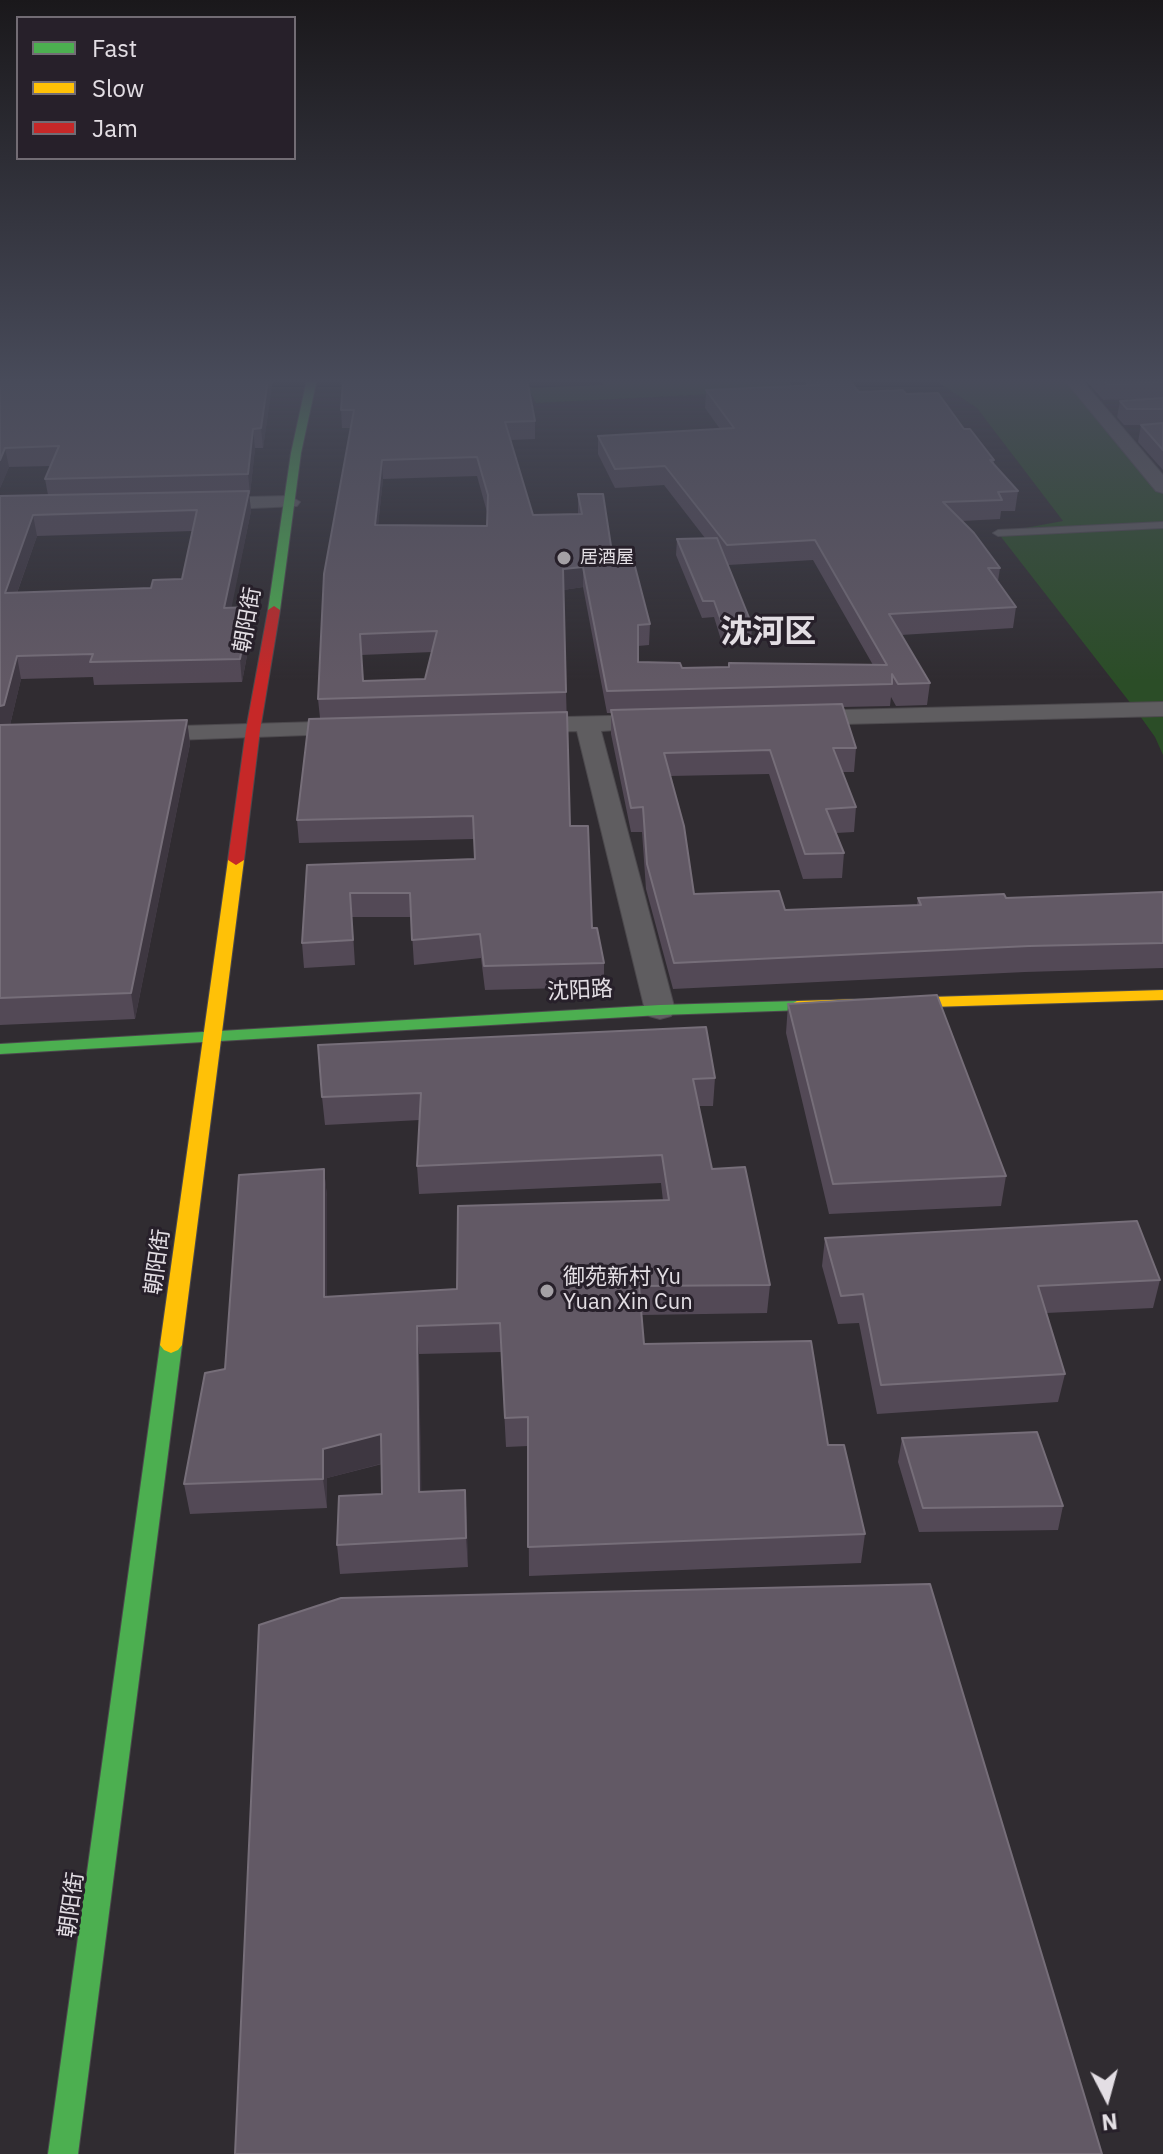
<!DOCTYPE html>
<meta charset="utf-8">
<style>
body{margin:0}
#map{position:relative;width:1163px;height:2154px;overflow:hidden;background:#302c31;font-family:"IBM Plex Sans",sans-serif}
canvas{display:block}
.legend{position:absolute;left:16px;top:16px;width:280px;height:144px;box-sizing:border-box;background:#27202a;border:2px solid #726c74;margin:0;padding:10px 14px;list-style:none;font-size:24px;color:#e3dee4}
.legend li{display:flex;align-items:center;gap:16px;height:40px}
.legend b{width:40px;border:2px solid #726c74}
.north{position:absolute;left:1067px;top:2058px;width:80px;height:80px;-webkit-text-stroke:6px #27202a;paint-order:stroke;rotate:174deg;font-size:22px;font-weight:700;line-height:32px;text-align:center;color:#e3dee4}
.north::after{content:'';display:block;margin:auto;width:28px;height:36px;background:#e3dee4;clip-path:polygon(50% 0,100% 100%,50% 72%,0 100%)}
</style>
<div id="map">
<canvas width="1163" height="2154"></canvas>
<ul class="legend">
<li><b style="height:10px;background:#4caf50"></b>Fast</li>
<li><b style="height:10px;background:#ffc107"></b>Slow</li>
<li><b style="height:10px;background:#c62828"></b>Jam</li>
</ul>
<div class="north">N</div>
</div>
<script>
const c = document.querySelector('canvas').getContext('2d');
c.lineJoin = 'round';
function paint(path, color) { c.fillStyle = color; c.fill(path, 'evenodd'); }
function trace(path, color, width, dash) { c.strokeStyle = color; c.lineWidth = width; c.lineCap = dash ? 'butt' : 'round'; c.setLineDash(dash || []); c.stroke(path); }
function label(font, color, halo, rows, align = 'center') {
  c.font = font + ' "IBM Plex Sans","Noto Sans SC",sans-serif'; c.lineWidth = 6; c.setLineDash([]); c.textBaseline = 'middle'; c.strokeStyle = halo; c.fillStyle = color; for (const [text, x, y, turn = 0] of rows) {
    c.save(); c.translate(x, y); c.rotate((+turn || 0) * Math.PI / 180); c.textAlign = isNaN(turn) ? turn : align; if (halo) c.strokeText(text, 0, 0); c.fillText(text, 0, 0); c.restore();
  }
}
const green = new Path2D(`
 M601,379H787L795,390L536,403L528,388L603,385Z
 M933,379H1072L1163,487V755L1155,737L1135,709L998,533L1063,521L977,408Z`);
const lane = new Path2D(`
 M1163,522V528L998,536L993,533L998,530Z`);
const street = new Path2D(`
 M1064,379H1081L1163,475V493L1156,491Z
 M290,496L300,502L297,506L207,510L197,504L207,498Z
 M1163,702V716L802,725L793,723L790,718L793,713L802,711Z
 M652,715L661,717L664,722L661,727L601,731L675,1010L671,1016L660,1019L649,1016L645,1010L577,731L522,732L513,730L510,725L513,720L522,718Z
 M352,721L361,723L364,728L361,733L147,741L138,739L135,734L138,729L147,727Z`);
const fast = new Path2D(`
 M307,379H317L301,453L280,610L274,614L268,610L291,453Z
 M797,1001L803,1002L806,1006L803,1010L660,1015L0,1054V1044L660,1005Z
 M171,1337L178,1340L182,1345L78,2154H48L160,1345L164,1340Z`);
const slow = new Path2D(`
 M236,855L244,860L182,1345L178,1350L171,1353L164,1350L160,1345L228,860Z
 M1163,990V1000L797,1011L788,1006L797,1001Z`);
const jam = new Path2D(`
 M274,606L280,610L260,730L244,860L236,865L228,860L246,730L268,610Z`);
const wall = new Path2D(`
 M0,379H273L263,448H255L250,494H249L251,511L231,607L252,629L242,682L94,685L93,677L21,679L10,725L187,720L190,744L135,1019L0,1025V496L48,495L45,479L50,466L9,467L0,488ZM192,531L182,579L151,588L17,593L37,536Z
 M343,379L535,421V439L511,440L533,515L578,514V494L650,624L649,645L638,646V662L682,668L873,665L813,560L728,565L752,625L751,642L722,643L714,617L702,618L676,555L677,539L705,538L664,485L615,488L598,454V436L720,429L705,408L706,390L807,386L806,383V379H848L859,392L906,394L964,429L994,460V464L1018,491L1015,511H1001L1000,519L962,521L1000,568L998,581L1016,607L1013,628L901,635L930,683L927,705L896,706L891,697L890,706L843,707L856,748L854,772H842L856,807L854,832L836,833L844,853L842,878L803,879L769,774L670,776L694,894L785,910L917,905L918,898H1006L1163,892V968L1025,972L673,989L646,889L642,832H631L611,734V713H607L583,587L563,590L570,826L592,928L604,963V987L485,990L481,958L414,965L411,917H352L355,965L304,968L302,943L307,865L475,859L474,839L299,843L297,820L320,718L318,699L351,428H342L341,410ZM477,476L487,512V526L378,525L383,479ZM432,652L425,679L363,681L361,655Z
 M1085,379H1163V470L1138,442L1141,425H1143H1124L1117,417L1120,401L1142,399L1103,400Z
 M788,1004L1006,1176L1001,1206L829,1214L786,1033Z
 M715,1078L713,1106H699L712,1169L770,1285L767,1313L642,1315L644,1344L828,1445L865,1534L861,1563L529,1576L528,1446L506,1447L501,1352L419,1354L421,1492L465,1490L468,1567L340,1574L337,1545L382,1494V1464L327,1478V1508L190,1514L184,1484L225,1369L324,1169L327,1197V1297L457,1289L663,1201L661,1183L419,1194L417,1166L420,1120L325,1125L322,1097Z
 M825,1238L1160,1280L1153,1308L1046,1313L1065,1374L1058,1402L877,1414L859,1323L838,1324L822,1266Z
 M902,1438L1063,1506L1058,1530L919,1532L898,1462Z`);
const shadedWall = new Path2D(`
 M268,379H273L263,448L261,428Z
 M253,429L255,448L250,494L248,474Z
 M5,448L9,467L0,488V460Z
 M382,460L383,479L376,545L375,525Z
 M249,491L251,511L227,630L224,608Z
 M33,515L37,536L9,615L5,593Z
 M583,567V587L563,590V569Z
 M250,607L252,629L242,682L240,659Z
 M17,656L21,679L9,729L0,731V706Z
 M187,720L190,744L135,1019L131,993Z
 M324,1169L327,1197V1326L324,1297Z
 M417,1326L419,1354L422,1521L419,1492Z
 M381,1434L384,1463L327,1478V1508L323,1479V1449Z
 M465,1490L467,1519L468,1567L466,1538Z`);
const building = new Path2D(`
 M0,379H268L261,428L253,429L248,474L45,479L59,446L5,448L0,460Z
 M343,379H527L535,421L505,422L533,515L582,514L578,494H603L613,559H633L650,624L638,625V662L680,663L682,668L729,667V663L887,665L815,540L727,545L665,466L615,469L598,436L734,428L706,390L819,385L815,379H848L859,392L903,390L906,394L938,393L964,429H970L994,460H990L1018,491L998,492L1002,500L943,502L974,533L1000,568H988L1016,607L889,614L930,683L898,684L892,674V684L607,691L583,567L563,569L566,692L318,699L324,574L354,410H341ZM477,457L488,495L487,526L375,525L382,460ZM437,631L425,679L363,681L360,634Z
 M1102,379H1163V383L1106,384Z
 M1163,398V409H1127L1120,401Z
 M1163,423V450L1141,425Z
 M249,491L224,608L250,607L240,659L90,662L93,654L17,656L4,705L0,706V496ZM197,510L182,579L153,580L151,588L5,593L33,515Z
 M717,538L752,625L723,626L714,601H703L677,539Z
 M842,704L856,748H833L856,807L826,809L844,853L805,854L770,750L664,753L684,826L694,894L779,891L785,910L921,905L918,898L1004,894L1006,898L1163,892V943L1029,946L674,963L647,864L643,807L631,808L611,710Z
 M567,712L570,826H588L592,928H597L604,963L484,966L480,934L412,940L410,893H350L353,940L302,943L307,865L475,859L473,816L297,820L309,719Z
 M187,720L131,993L0,998V725Z
 M937,995L1006,1176L833,1184L788,1004Z
 M706,1027L715,1078L693,1079L712,1169L745,1167L770,1285L639,1286L644,1344L811,1341L828,1445H844L865,1534L528,1547V1417L505,1418L500,1323L417,1326L419,1492L465,1490L466,1538L337,1545L339,1496L382,1494L381,1434L323,1449V1479L184,1484L205,1373L225,1369L239,1175L324,1169V1297L457,1289L458,1206L669,1200L662,1155L417,1166L421,1093L322,1097L318,1045Z
 M1137,1221L1160,1280L1038,1286L1065,1374L881,1385L863,1294L841,1296L825,1238Z
 M1037,1432L1063,1506L923,1508L902,1438Z
 M930,1584L1102,2154H235L259,1625L341,1598Z`);
const markers = [
 [564,558,8,"#a4a0a5"],
 [547,1291,8,"#a4a0a5"]
];
const farPoinames = [
 ["居酒屋",580,558]
];
const streetNames = [
 ["朝阳街",248,620,-80],
 ["沈阳路",580,991,-3],
 ["朝阳街",158,1262,-82],
 ["朝阳街",72,1905,-82]
];
const poiNames = [
 ["御苑新村 Yu",563,1278],
 ["Yuan Xin Cun",563,1303]
];
const farTownnames = [
 ["沈河区",768,633]
];
paint(green, '#2b4d27');
trace(lane, '#4c494d', 2);
trace(street, '#4c494d', 2);
trace(fast, '#4c494d', 2);
trace(slow, '#4c494d', 2);
trace(jam, '#4c494d', 2);
paint(lane, '#5f5d60');
paint(street, '#5f5d60');
paint(fast, '#4caf50');
paint(slow, '#ffc107');
paint(jam, '#c62828');
paint(wall, '#534956');
paint(shadedWall, '#3e3741');
paint(building, '#625965');
trace(building, '#766e79', 2);
const sky = c.createLinearGradient(0, 0, 0, 681);
sky.addColorStop(0, '#1a181b');
sky.addColorStop(0.56, '#484b5a');
sky.addColorStop(1, '#484b5a00');
c.fillStyle = sky;
c.fillRect(0, 0, 1163, 681);
for (const [x, y, r, color] of markers) { const dot = new Path2D(); dot.arc(x, y, r, 0, 2 * Math.PI); c.fillStyle = color; c.fill(dot); trace(dot, '#27202a', 3); }
label('18px', '#e3dee4', '#27202a', farPoinames, 'left');
label('22px', '#e3dee4', '#27202a', streetNames);
label('22px', '#e3dee4', '#27202a', poiNames, 'left');
label('bold 32px', '#e3dee4', '#27202a', farTownnames);
</script>
